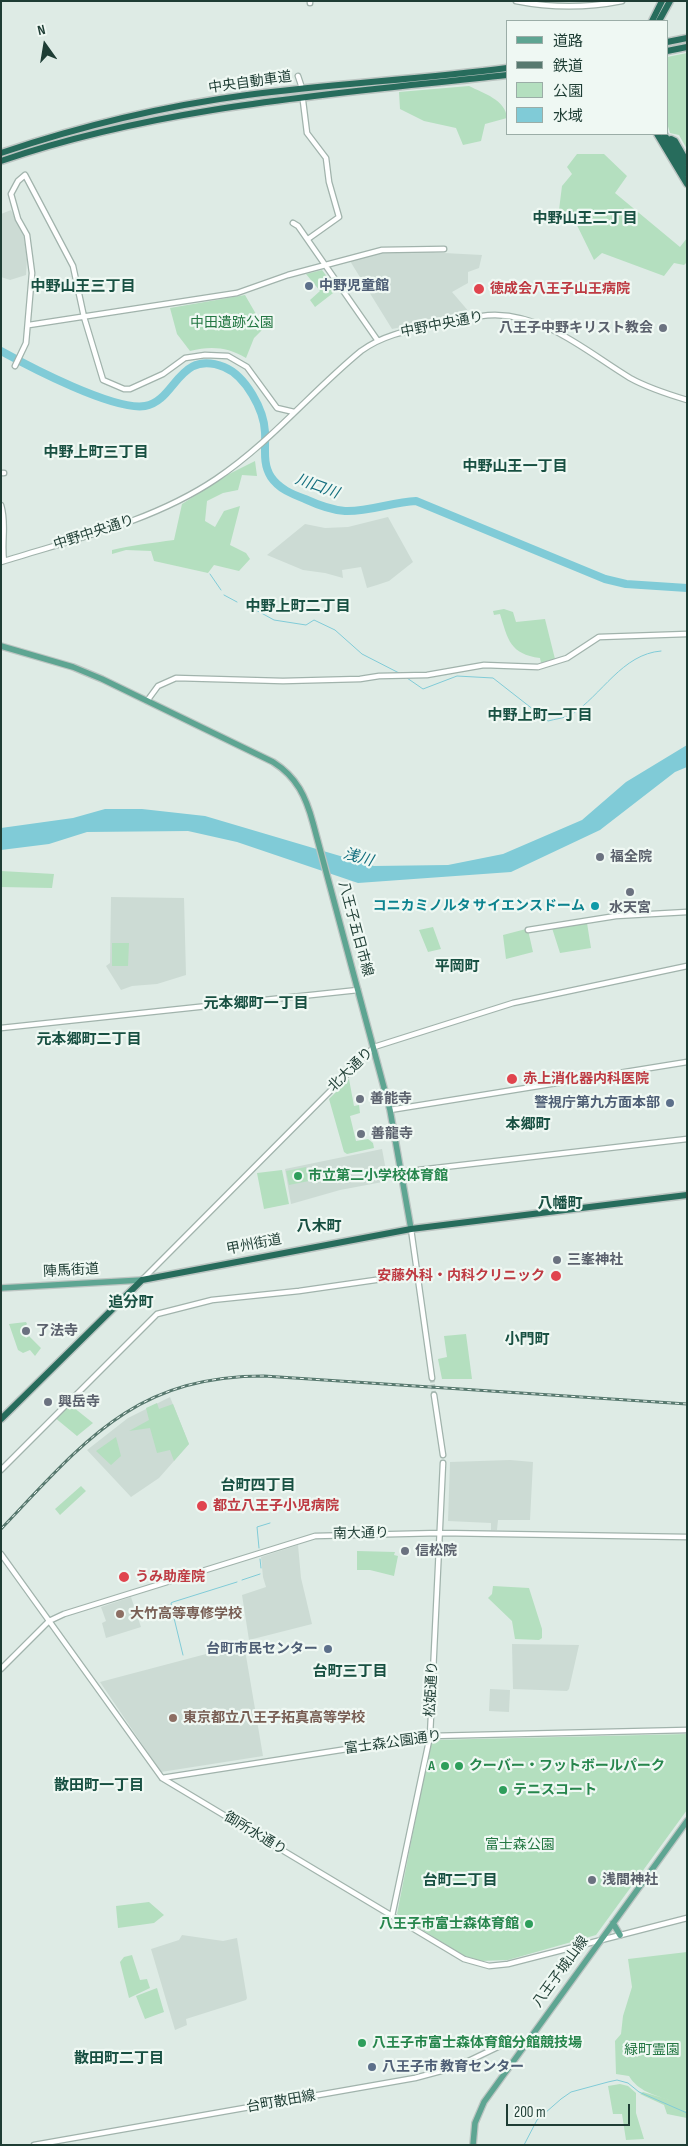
<!DOCTYPE html>
<html>
<head>
<meta charset="utf-8">
<style>
	body { margin:0 }
	#map { position:relative; width:688px; height:2146px; overflow:hidden; background:#deebe5; font-family:"Sofia Sans Condensed","Noto Sans JP",sans-serif }
	canvas { display:block }
	.frame { position:absolute; inset:0; border:2px solid #1e3d34; pointer-events:none }
	.legend { position:absolute; left:506px; top:20px; width:162px; height:115px; box-sizing:border-box; background:#eff8f3; border:1px solid #9bada7; margin:0; padding:6px 9px; list-style:none; font-size:15px; color:#1e3d34 }
	.legend li { display:flex; align-items:center; gap:10px; height:25px }
	.legend b { width:25px; border:1px solid #9bada7 }
	.north { position:absolute; left:20px; top:20px; width:50px; height:50px; -webkit-text-stroke:4px #eff8f3; paint-order:stroke; rotate:347deg; font-size:14px; font-weight:700; line-height:20px; text-align:center; color:#1e3d34 }
	.north::after { content:''; display:block; margin:auto; width:18px; height:22px; background:#1e3d34; clip-path:polygon(50% 0,100% 100%,50% 72%,0 100%) }
	.scale { position:absolute; left:506px; top:2104px; width:124px; height:22px; box-sizing:border-box; border:2px solid #1e3d34; border-top:0; padding-left:6px; font-size:15px; line-height:18px; white-space:nowrap; color:#1e3d34; -webkit-text-stroke:4px #eff8f3; paint-order:stroke }
</style>
</head>
<body>
<div id="map">
<canvas width="688" height="2146"></canvas>
<div class="frame"></div>
<ul class="legend">
<li><b style="height:6px;background:#5ea592"></b>道路</li>
<li><b style="height:6px;background:#58796f"></b>鉄道</li>
<li><b style="height:14px;background:#b4dfbf"></b>公園</li>
<li><b style="height:14px;background:#80cbd7"></b>水域</li>
</ul>
<div class="north">N</div>
<div class="scale">200 m</div>
</div>
<script>
const ctx = document.querySelector('canvas').getContext('2d');
ctx.lineJoin = 'round';
function fill(path, color) { ctx.fillStyle = color; ctx.fill(path, 'evenodd'); }
function stroke(path, color, width, dash) { ctx.strokeStyle = color; ctx.lineWidth = width; ctx.lineCap = dash ? 'butt' : 'round'; ctx.setLineDash(dash || []); ctx.stroke(path); }
function write(font, color, halo, rows, align = 'center') {
  ctx.font = font + ' "Sofia Sans Condensed","Noto Sans JP",sans-serif'; ctx.lineWidth = 4.5; ctx.setLineDash([]); ctx.textBaseline = 'middle'; ctx.strokeStyle = halo; ctx.fillStyle = color; for (const [text, x, y, turn = 0] of rows) {
    ctx.save(); ctx.translate(x, y); ctx.rotate((+turn || 0) * Math.PI / 180); ctx.textAlign = isNaN(turn) ? turn : align; if (halo) ctx.strokeText(text, 0, 0); ctx.fillText(text, 0, 0); ctx.restore();
  }
}
fill(new Path2D(`
	M11 210 24 237 27 259 26 275 10 280 1 277V214Z
	M406 251 482 255 479 268 468 272V283L452 292 470 313 392 329 350 261 381 253Z
	M388 517 413 562 389 581 377 585 367 588 361 567 342 570 343 578 325 573 303 570 267 555 305 524 325 528 348 527Z
	M111 897 184 898 186 975 157 984 132 986 121 990 106 966 110 963Z
	M382 1149 388 1181 340 1190 291 1204 285 1169Z
	M170 1397 189 1444 159 1478 131 1497 87 1450 128 1418Z
	M510 1460 533 1462 530 1520H498L497 1530H491V1523L448 1521 450 1462Z
	M298 1545 301 1578 312 1624 249 1640 242 1595 266 1587 263 1577 261 1557Z
	M131 1597 141 1627 106 1638 102 1623 106 1621 101 1607Z
	M244 1644 263 1756 161 1772 100 1682Z
	M512 1644 579 1645 569 1689 567 1691 513 1689Z
	M490 1689 510 1690 509 1712 489 1711Z
	M182 1935 223 1941 237 1938 247 1998 246 2000 186 2019 187 2025 175 2030 151 1949 179 1940Z`), '#ccdbd4');
fill(new Path2D(`
	M687 53V149L679 135 670 133 667 123V57Z
	M469 86C483 93 506 100 507 118L485 124 481 141 463 145 456 128 424 121 400 109 399 92Z
	M577 154H604L627 176 615 193 680 247 687 238V262L684 265 674 263 664 276 602 253 594 260 572 215 559 210 562 186 572 174 567 167Z
	M322 270 337 290 315 307 310 300 320 291 306 274Z
	M245 295 264 328 254 338 246 358C227 347 211 346 190 351L177 334 170 308Z
	M255 461 257 476 242 475 238 490 223 493 207 501 205 521 215 527 224 511 240 506 230 545 246 553 250 559 239 571 214 565 208 573 154 561 151 551 126 550 112 554V550C133 545 152 543 174 540L182 504 227 475Z
	M504 609 513 612 516 622 545 619 555 659 541 663 540 658C510 654 508 640 500 614L494 615 493 611Z
	M1 871 54 874 52 888 1 887Z
	M587 923 591 948 560 953 552 928Z
	M433 927 441 949 428 952 419 930Z
	M526 929 528 930 533 952 506 959 503 935Z
	M112 943H129L128 966H112Z
	M349 1079 354 1106 359 1105 360 1113 350 1116 356 1141 368 1139 373 1143 374 1148 347 1154 344 1152 329 1099Z
	M306 1167 309 1181 289 1185 286 1171Z
	M282 1170 289 1204 264 1209 257 1173Z
	M26 1322 27 1324 20 1331 26 1338 29 1336 41 1348 35 1356 30 1350 23 1353 18 1350 9 1324Z
	M466 1334 472 1379H442L438 1359 447 1357 444 1336Z
	M68 1403 93 1423 77 1436 54 1417Z
	M157 1403 159 1409 173 1404 189 1444 174 1461 170 1450 157 1453 150 1428 129 1431 149 1420 146 1408Z
	M116 1437 121 1456 111 1465 96 1451Z
	M81 1486 86 1491 60 1515 55 1509Z
	M357 1551 395 1552 394 1555 398 1556 394 1576 370 1570H357Z
	M493 1586 529 1588 542 1629V1638L539 1640 515 1639 512 1621 488 1598 492 1594Z
	M687 1734V1810L596 1935 508 1960 482 1961 464 1956 397 1914 431 1740Z
	M149 1902 164 1915 154 1923 118 1928 116 1906Z
	M687 1952V2110L684 2111H687V2118L667 2114 664 2105 640 2094 643 2092 670 2100C654 2095 638 2091 629 2076L616 2074 615 2041 621 2034 623 2016 632 1987 628 1959Z
	M132 1955 140 1980 147 1979 150 1988 129 1998 120 1962 124 1957Z
	M157 1988 164 2012 145 2019 136 1996Z
	M620 2084 628 2086 636 2093V2113L644 2139 626 2140 622 2114H613L608 2086Z`), '#b4dfbf');
fill(new Path2D(`
	M687 745V767L675 772 600 830 511 872 358 883 237 842 188 831 87 832 49 844 1 850V828L73 818 105 809H142L205 816 374 866 448 865 503 854 582 820 626 782Z`), '#80cbd7');
stroke(new Path2D(`
	M210 574 221 590
	M224 595 237 602
	M245 604 274 620 306 625 314 620 335 630 362 654 401 674
	M407 678 423 689 457 676 493 678 548 721C555 719 565 718 571 715 602 695 622 654 661 651
	M259 1548 257 1527 270 1523
	M260 1559 261 1568
	M242 1580 260 1574
	M173 1614 171 1603 173 1602 237 1582
	M174 1618 183 1655
	M524 2145 537 2120 561 2099 571 2092 608 2082 617 2080 628 2083 639 2092 687 2113`), '#80cbd7', 1);
stroke(new Path2D(`
	M1 351C30 367 114 411 145 406 176 401 178 349 224 367 246 376 264 410 265 432 266 447 262 463 271 477 279 489 292 494 305 499 318 505 331 510 345 511 369 512 392 502 416 501L605 579 626 584 687 588`), '#80cbd7', 8);
stroke(new Path2D(`
	M432 1378 434 1395`), '#b8c8c2', 4.5, [4.5, 2]);
const minor = new Path2D(`
	M516 1C551 8 587 8 622 1
	M310 3V1
	M298 76 301 85
	M303 101 307 133 326 158 329 182 339 217 308 239
	M293 223 298 226 378 341
	M29 325 237 293 288 275 382 250 444 249
	M15 366 26 343 32 273 27 235 18 219 11 194 18 181 25 175 73 266 84 317 103 380 124 389H130L163 374 185 358 205 355 228 356 247 367 277 408 294 412
	M1 473H4
	M1 505C7 525 1 541 4 561
	M1 562C74 539 152 522 216 479 270 443 311 392 361 351 384 334 411 330 439 324 457 321 476 315 495 315 548 316 587 352 630 378 648 388 667 394 687 400
	M147 701 158 686 176 678 283 681 360 679 379 676 427 675 484 665 538 667 567 658 599 637 687 634
	M528 930 616 916 687 912
	M1 1028 358 990
	M390 1110 687 1062
	M401 1172 687 1139
	M411 1229 432 1378
	M143 1279 374 1047 513 1003 687 966
	M434 1395 443 1455
	M1 1470 157 1314 212 1300 299 1291 417 1274
	M1 1554 162 1778 464 1959 489 1966 508 1964 687 1918
	M1 1669 49 1621 64 1614 315 1536 440 1533 687 1537
	M162 1778 430 1736 687 1730
	M392 1916 430 1736 443 1463
	M34 2145 415 2078 456 2067 504 2044H513L522 2048`);
const major = new Path2D(`
	M1 646 73 667 102 679 273 762C297 777 306 797 313 823L390 1110 411 1229
	M1 1288 142 1280
	M613 1923 620 1935
	M473 2145 475 2123 484 2102 687 1821`);
const highway = new Path2D(`
	M652 21 662 1
	M659 21 670 1
	M667 42 687 38
	M667 51 687 47
	M657 134 687 184
	M664 134 687 173
	M667 141 671 139 675 141 687 162
	M1 153C81 126 164 106 247 95 334 84 421 79 507 68
	M1 161C164 105 337 94 507 75
	M1 1419 142 1280 411 1229 687 1195`);
stroke(minor, '#a1b3ac', 7);
stroke(major, '#bcc5c2', 8);
stroke(highway, '#bcc5c2', 9);
stroke(minor, '#fff', 4.5);
stroke(major, '#5ea592', 5.5);
stroke(highway, '#276c5c', 6);
const rail = new Path2D(`
	M1 1529C84 1442 134 1376 264 1376L687 1404`);
stroke(rail, '#58796f', 3);
stroke(rail, '#eff8f3', 1, [4]);
for (const [x, y, r, color] of [
	[309,286,5,"#5c6f8a"],
	[479,289,6,"#e0444e"],
	[663,328,5,"#6b7280"],
	[600,857,5,"#6b7280"],
	[630,892,5,"#6b7280"],
	[595,906,5,"#0f9aa8"],
	[512,1079,6,"#e0444e"],
	[360,1099,5,"#6b7280"],
	[670,1103,5,"#5c6f8a"],
	[361,1134,5,"#6b7280"],
	[298,1176,5,"#2e9e5b"],
	[557,1260,5,"#6b7280"],
	[556,1276,6,"#e0444e"],
	[26,1331,5,"#6b7280"],
	[48,1402,5,"#6b7280"],
	[202,1506,6,"#e0444e"],
	[405,1551,5,"#6b7280"],
	[124,1577,6,"#e0444e"],
	[120,1614,5,"#8d6e63"],
	[328,1649,5,"#5c6f8a"],
	[173,1718,5,"#8d6e63"],
	[445,1766,5,"#2e9e5b"],
	[459,1766,5,"#2e9e5b"],
	[503,1790,5,"#2e9e5b"],
	[592,1880,5,"#6b7280"],
	[529,1924,5,"#2e9e5b"],
	[362,2043,5,"#2e9e5b"],
	[372,2067,5,"#5c6f8a"]
]) { const dot = new Path2D(); dot.arc(x, y, r, 0, 2 * Math.PI); ctx.fillStyle = color; ctx.fill(dot); stroke(dot, '#eff8f3', 2); }
write('14px', '#1e3d34', '#eff8f3', [
	["中央自動車道",250,83,-8],
	["中野中央通り",442,325,-11],
	["中野中央通り",94,533,-18],
	["八王子五日市線",355,929,75],
	["北大通り",351,1070,-44],
	["甲州街道",254,1245,-11],
	["陣馬街道",71,1271,-3],
	["南大通り",361,1534,-1],
	["松姫通り",432,1689,-87],
	["富士森公園通り",393,1743,-8],
	["御所水通り",255,1834,31],
	["八王子城山線",561,1972,-54],
	["台町散田線",281,2102,-10]
]);
write('bold 14px', '#4e5e75', '#eff8f3', [
	["中野児童館",319,286],
	["警視庁第九方面本部",660,1103,"right"],
	["台町市民センター",318,1649,"right"],
	["八王子市 教育センター",382,2067]
], 'left');
write('bold 14px', '#be3a42', '#eff8f3', [
	["徳成会八王子山王病院",490,289],
	["赤上消化器内科医院",523,1079],
	["安藤外科・内科クリニック",545,1276,"right"],
	["都立八王子小児病院",213,1506],
	["うみ助産院",135,1577]
], 'left');
write('14px', '#247743', '#eff8f3', [
	["中田遺跡公園",232,323],
	["富士森公園",520,1845],
	["緑町霊園",652,2050]
]);
write('bold 14px', '#5b616d', '#eff8f3', [
	["八王子中野キリスト教会",653,328,"right"],
	["福全院",610,857],
	["水天宮",630,908,"center"],
	["善能寺",370,1099],
	["善龍寺",371,1134],
	["三峯神社",567,1260],
	["了法寺",36,1331],
	["興岳寺",58,1402],
	["信松院",415,1551],
	["浅間神社",602,1880]
], 'left');
write('bold 14px', '#0d838f', '#eff8f3', [
	["コニカミノルタ サイエンスドーム",585,906]
], 'right');
write('bold 14px', '#27864d', '#eff8f3', [
	["市立第二小学校体育館",308,1176],
	["A",435,1766,"right"],
	["クーバー・フットボールパーク",469,1766],
	["テニスコート",513,1790],
	["八王子市富士森体育館",519,1924,"right"],
	["八王子市富士森体育館分館競技場",372,2043]
], 'left');
write('bold 14px', '#785e54', '#eff8f3', [
	["大竹高等専修学校",130,1614],
	["東京都立八王子拓真高等学校",183,1718]
], 'left');
write('bold 15px', '#185042', '#eff8f3', [
	["中野山王二丁目",585,219],
	["中野山王三丁目",83,287],
	["中野上町三丁目",96,453],
	["中野山王一丁目",515,467],
	["中野上町二丁目",298,607],
	["中野上町一丁目",540,716],
	["平岡町",457,967],
	["元本郷町一丁目",256,1004],
	["元本郷町二丁目",89,1040],
	["本郷町",528,1125],
	["八幡町",560,1204],
	["八木町",319,1227],
	["追分町",131,1303],
	["小門町",527,1340],
	["台町四丁目",258,1486],
	["台町三丁目",350,1672],
	["散田町一丁目",99,1786],
	["台町二丁目",460,1881],
	["散田町二丁目",119,2059]
]);
write('italic 15px', '#136e7e', '#eff8f3', [
	["川口川",317,487,20],
	["浅川",358,858,16]
]);
</script>
</body>
</html>
